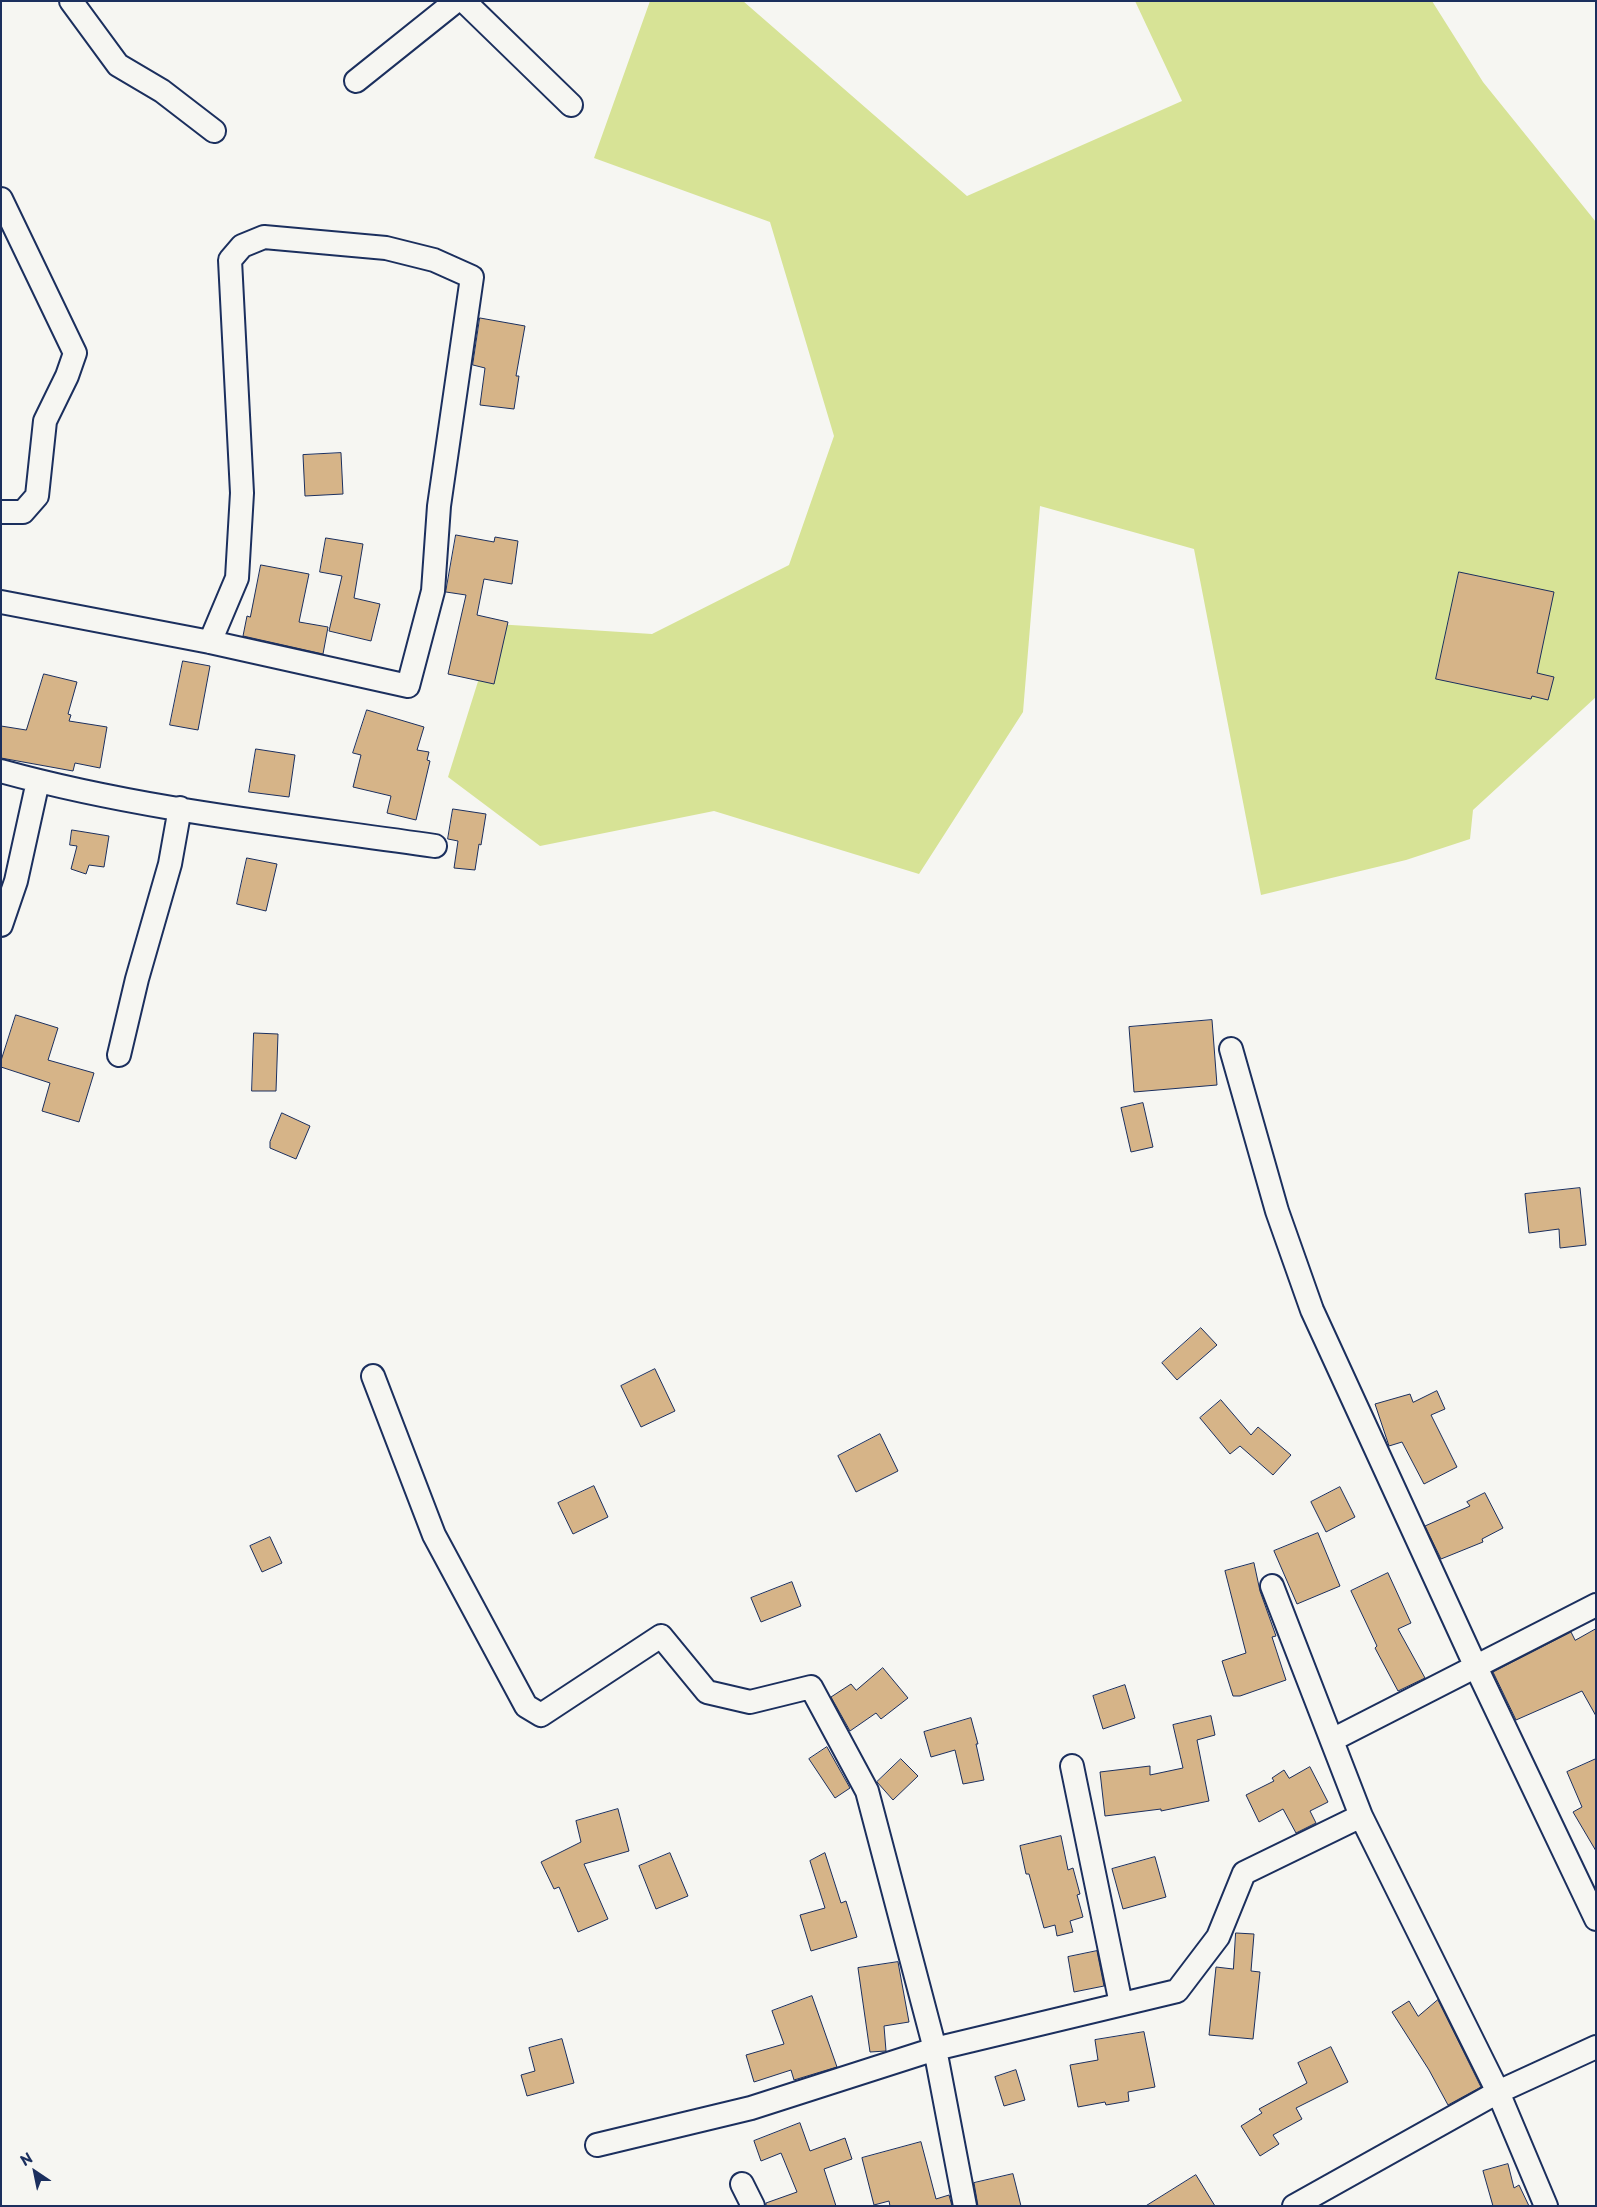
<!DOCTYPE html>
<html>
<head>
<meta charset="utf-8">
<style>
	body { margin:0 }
	#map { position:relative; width:1597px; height:2207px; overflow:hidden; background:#f6f6f2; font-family:"Playpen Sans",sans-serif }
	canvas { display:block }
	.frame { position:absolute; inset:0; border:2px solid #1b2f5e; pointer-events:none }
	.north { position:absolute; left:10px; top:2147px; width:50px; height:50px; -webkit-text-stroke:4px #f6f6f2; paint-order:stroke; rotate:326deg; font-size:14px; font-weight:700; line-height:20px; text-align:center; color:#1b2f5e }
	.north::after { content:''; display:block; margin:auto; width:18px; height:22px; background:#1b2f5e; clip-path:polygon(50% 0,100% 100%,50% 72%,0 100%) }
</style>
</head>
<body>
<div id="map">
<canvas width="1597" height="2207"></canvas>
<div class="frame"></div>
<div class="north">N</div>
</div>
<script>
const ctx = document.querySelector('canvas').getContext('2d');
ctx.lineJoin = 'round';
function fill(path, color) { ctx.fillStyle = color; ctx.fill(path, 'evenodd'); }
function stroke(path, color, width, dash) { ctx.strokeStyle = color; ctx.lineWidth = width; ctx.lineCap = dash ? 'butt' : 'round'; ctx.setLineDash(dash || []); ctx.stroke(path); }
fill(new Path2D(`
	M650 1H743L967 196 1182 101 1135 1H1432L1483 82 1596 222V697L1473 810 1470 839 1406 860 1261 895 1194 549 1040 506 1023 712 919 874 714 811 540 846 448 777 496 624 652 634 789 565 834 436 770 222 594 158Z`), '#d7e396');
const building = new Path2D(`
	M480 318 525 326 516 376H519L514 409 480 405 485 368 473 365Z
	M341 453 343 494 305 496 303 455Z
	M456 535 494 542 495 537 518 541 512 584 484 579 477 615 508 622 494 684 448 674 466 595 446 592Z
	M326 538 363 544 354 598 380 604 371 641 329 631 342 576 320 572Z
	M261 565 309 574 299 622 328 627 323 654 243 636 247 616 250 617Z
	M1459 572 1554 592 1537 673 1554 677 1548 700 1532 696 1531 699 1436 679Z
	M183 661 210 666 198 730 170 725Z
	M44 674 77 682 68 714 71 715 69 721 107 727 100 768 75 763 73 771 1 758V726L26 730Z
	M367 710 424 727 417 750 429 752 427 760 430 761 416 820 387 813 391 796 353 787 361 755 353 753Z
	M256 749 295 755 289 797 249 792Z
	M453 809 486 814 481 845 479 844 475 870 454 868 458 841 448 839Z
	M72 830 109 836 104 867 89 865 86 874 71 869 77 846 70 845Z
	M247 858 277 864 266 911 237 904Z
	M16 1015 58 1028 48 1060 94 1073 79 1122 42 1111 50 1083 1 1067V1061Z
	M1212 1020 1217 1085 1134 1092 1129 1027Z
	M254 1033 278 1034 276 1091H252Z
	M1143 1103 1153 1147 1131 1152 1121 1108Z
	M282 1113 310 1126 296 1159 270 1148V1142Z
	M1580 1188 1586 1245 1560 1248 1559 1229 1529 1233 1525 1194Z
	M1201 1328 1217 1345 1177 1380 1162 1363Z
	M655 1369 675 1411 641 1427 621 1386Z
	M1437 1391 1445 1409 1431 1415 1457 1467 1424 1484 1402 1442 1389 1446 1375 1404 1410 1394 1413 1402Z
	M1221 1400 1251 1435 1258 1427 1291 1455 1273 1475 1240 1446 1230 1454 1200 1418Z
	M880 1434 898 1471 856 1492 838 1456Z
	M594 1486 608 1517 573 1534 558 1503Z
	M1340 1487 1355 1517 1326 1532 1311 1502Z
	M1485 1493 1503 1528 1482 1539 1483 1542 1441 1559 1425 1526 1470 1506 1467 1502Z
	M1318 1533 1340 1586 1297 1604 1274 1551Z
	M270 1537 282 1563 262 1572 250 1546Z
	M1254 1563 1260 1591 1276 1636 1272 1637 1286 1680 1240 1696H1233L1222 1661 1246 1653 1225 1571Z
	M1388 1573 1411 1623 1398 1629 1425 1678 1398 1691 1375 1648 1377 1646 1351 1591Z
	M792 1582 801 1606 761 1622 751 1598Z
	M1596 1629V1716L1582 1691 1516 1720 1493 1672 1571 1632 1575 1640Z
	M883 1668 908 1698 881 1719 876 1713 850 1731 831 1697 851 1684 856 1690Z
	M1125 1685 1135 1718 1103 1729 1093 1696Z
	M1211 1716 1215 1735 1197 1740 1209 1801 1161 1811V1809L1105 1816 1100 1772 1150 1766V1775L1183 1768 1173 1725Z
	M971 1718 978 1744H976L984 1780 963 1784 955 1750 931 1757 924 1732Z
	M827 1747 850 1788 835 1798 809 1759Z
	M901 1759 918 1776 893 1800 877 1782Z
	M1596 1759V1851L1573 1812 1582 1807 1567 1772Z
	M1310 1767 1328 1802 1310 1811 1316 1823 1296 1833 1283 1809 1259 1822 1246 1795 1274 1781 1272 1778 1284 1770 1289 1778Z
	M618 1809 629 1851 584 1864 608 1919 578 1932 559 1887 554 1889 541 1862 581 1842 576 1821Z
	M1061 1836 1068 1870 1073 1868 1080 1894 1077 1895 1083 1917 1070 1921 1073 1932 1057 1936 1055 1925 1044 1928 1029 1874H1026L1020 1846Z
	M670 1853 688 1896 656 1909 639 1866Z
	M825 1853 841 1903 846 1901 857 1937 811 1951 800 1915 825 1908 810 1861Z
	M1155 1857 1166 1897 1123 1909 1112 1869Z
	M1236 1933 1254 1934 1251 1971 1260 1972 1253 2039 1209 2035 1216 1967 1233 1969Z
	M1097 1951 1104 1986 1074 1992 1068 1957Z
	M898 1962 909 2022 884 2026 886 2051 870 2052 858 1968Z
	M812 1996 837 2067 794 2080 791 2070 754 2082 746 2055 784 2044 772 2011Z
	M1438 2000 1481 2087 1448 2105 1429 2070 1392 2012 1409 2001 1418 2016Z
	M1144 2032 1155 2087 1128 2092 1129 2101 1106 2105 1105 2102 1078 2107 1070 2065 1098 2060 1095 2040Z
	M562 2039 574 2083 527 2096 521 2075 535 2071 529 2048Z
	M1331 2047 1348 2082 1296 2108 1302 2119 1273 2135 1279 2144 1260 2156 1241 2126 1262 2113 1259 2109 1307 2083 1298 2063Z
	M1016 2070 1025 2100 1004 2106 995 2077Z
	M800 2123 810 2151 845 2138 852 2159 824 2169 836 2206H766V2203L797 2192 781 2153 761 2161 754 2141Z
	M921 2142 936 2199 949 2195 952 2206H890L889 2201 874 2205 862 2158Z
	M1508 2164 1514 2188 1519 2185 1529 2206H1493L1483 2171Z
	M1013 2174 1021 2206H978L974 2183Z
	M1196 2175 1215 2206H1146Z`);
fill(building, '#d6b488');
stroke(building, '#1b2f5e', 1);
const minor = new Path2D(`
	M71 1 118 65 162 91 214 131
	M464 1 571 105
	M356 81 456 1
	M1 199 75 353 67 376 45 421 37 496 23 512H1
	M1 602 210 642 408 686 433 591 439 506 472 277 434 260 386 248 264 237 242 246 230 260 242 493 237 578 210 642
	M1 771C142 810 291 825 435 846
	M1 925 16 881 38 781
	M1231 1049 1277 1211 1312 1310 1475 1665 1596 1919
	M119 1055 137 979 170 864 180 808
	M373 1376 434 1535 526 1706 541 1715 661 1636 707 1692 750 1702 811 1687 867 1791 935 2049 965 2206
	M1272 1586 1361 1816 1498 2092 1546 2206
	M1332 1740 1596 1605
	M1072 1766 1121 2004
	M597 2145 751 2108 935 2049 1177 1991 1218 1937 1244 1873 1361 1816
	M742 2184 753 2206
	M1294 2206 1498 2092 1596 2047`);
stroke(minor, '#1b2f5e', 26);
stroke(minor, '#f6f6f2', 22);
</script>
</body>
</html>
